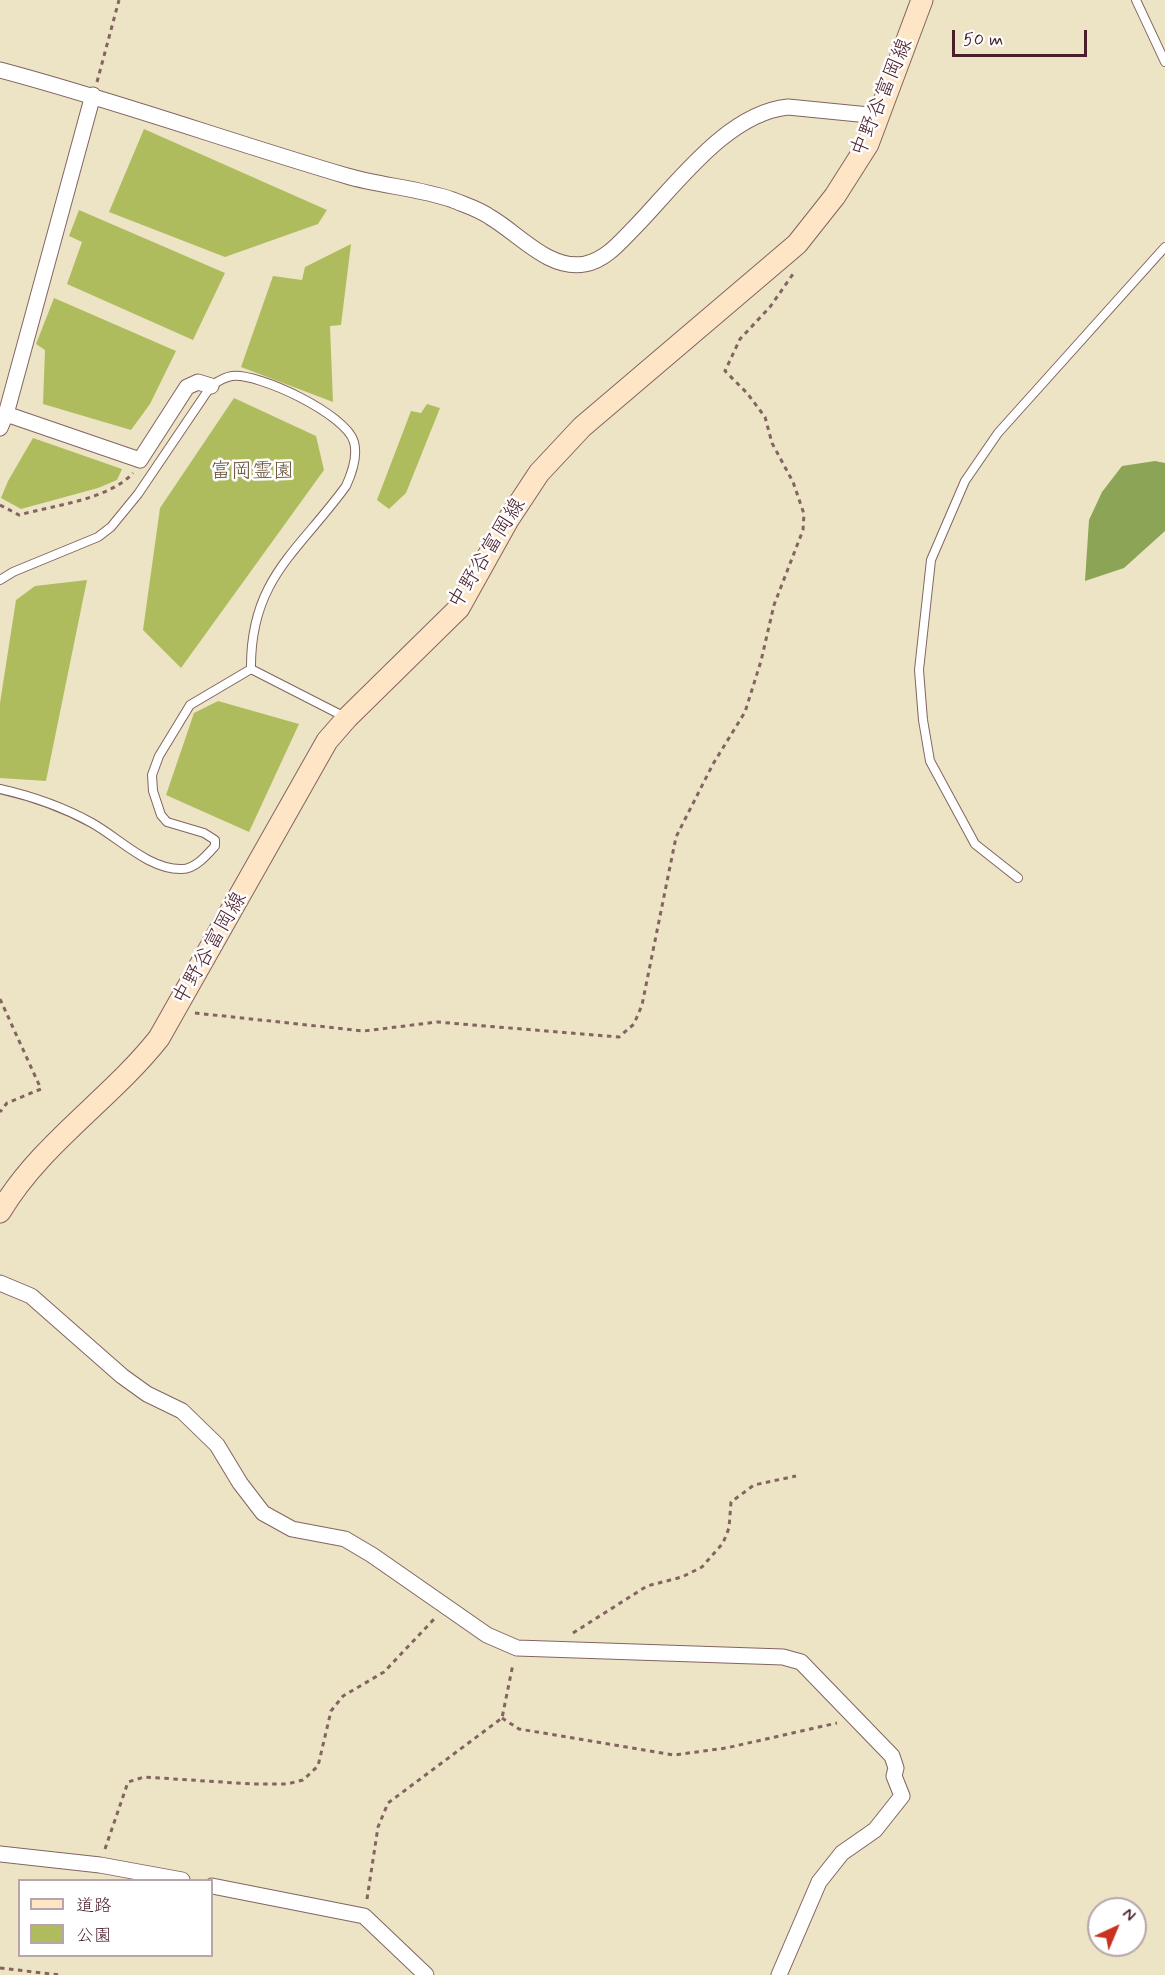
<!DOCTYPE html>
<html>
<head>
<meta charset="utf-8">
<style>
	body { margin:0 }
	#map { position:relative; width:1165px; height:1975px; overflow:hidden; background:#ede4c6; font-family:Mynerve,"Klee One",sans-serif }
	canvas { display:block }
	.legend { position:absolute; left:18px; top:1879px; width:195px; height:78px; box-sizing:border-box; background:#fff; border:2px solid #b7a5aa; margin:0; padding:8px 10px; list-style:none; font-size:18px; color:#4a1f2b }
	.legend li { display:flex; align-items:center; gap:12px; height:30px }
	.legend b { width:30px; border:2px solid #b7a5aa }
	.north { position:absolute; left:1087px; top:1897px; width:60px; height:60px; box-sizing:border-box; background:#fff; border:2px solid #b7a5aa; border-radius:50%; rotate:44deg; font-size:16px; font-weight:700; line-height:24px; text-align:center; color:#4a1f2b }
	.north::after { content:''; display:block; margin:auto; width:21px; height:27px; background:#c8321e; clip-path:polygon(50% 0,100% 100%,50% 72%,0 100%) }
	.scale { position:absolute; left:952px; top:30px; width:135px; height:27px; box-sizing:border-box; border:3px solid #4a1f2b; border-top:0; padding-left:8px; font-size:18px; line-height:21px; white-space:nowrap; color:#4a1f2b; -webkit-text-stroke:4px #fff; paint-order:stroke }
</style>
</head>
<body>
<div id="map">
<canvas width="1165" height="1975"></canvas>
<ul class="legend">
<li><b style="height:8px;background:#fde5c5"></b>道路</li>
<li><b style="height:16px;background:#afbc5e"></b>公園</li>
</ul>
<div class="north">N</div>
<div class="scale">50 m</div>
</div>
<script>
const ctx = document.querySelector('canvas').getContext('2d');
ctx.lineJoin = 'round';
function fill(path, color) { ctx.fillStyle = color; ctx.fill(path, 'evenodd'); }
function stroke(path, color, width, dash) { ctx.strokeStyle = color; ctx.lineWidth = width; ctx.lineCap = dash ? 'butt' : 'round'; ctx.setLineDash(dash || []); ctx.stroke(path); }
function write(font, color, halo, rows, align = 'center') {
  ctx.font = font + ' Mynerve,"Klee One",sans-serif'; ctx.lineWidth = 5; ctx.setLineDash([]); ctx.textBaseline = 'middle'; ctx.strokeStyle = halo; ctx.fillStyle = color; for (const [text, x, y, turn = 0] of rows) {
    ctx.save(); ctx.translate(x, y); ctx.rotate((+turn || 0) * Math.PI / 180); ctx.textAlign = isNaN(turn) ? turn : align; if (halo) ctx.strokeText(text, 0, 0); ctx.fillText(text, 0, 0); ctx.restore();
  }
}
fill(new Path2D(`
	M144 129 327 210 318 224 225 257 109 212Z
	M79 210 225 273 193 340 67 284 82 242 69 236Z
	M351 244 341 325 330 326 333 402 241 367 273 276 302 280 305 267Z
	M54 298 176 351 150 404 131 430 43 404 45 350 36 344Z
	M234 398 316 436 324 470 181 668 143 630 160 508Z
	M427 404 440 408 406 493 389 509 377 500 411 411 421 413Z
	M33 438 122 469 117 480 98 488 21 509 1 498 8 481Z
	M87 580 46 781 0 778V703L16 600 35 586Z
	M218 701 299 724 249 832 166 795 194 713Z`), '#afbc5e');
fill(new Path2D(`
	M1155 461 1165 463V531L1124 568 1085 581 1089 520 1102 492 1122 466Z`), '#8ba455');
const lane = new Path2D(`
	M1136 0 1165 62
	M0 580 13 572 98 537 111 527 138 494 211 386C218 381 224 377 232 376 259 373 346 414 354 442 358 457 352 473 346 486 299 551 250 579 251 669
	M251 669 345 717
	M0 789C31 796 63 807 92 823 119 838 149 870 182 869 195 869 207 855 215 846V840L204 833 167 822 161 815 153 791 152 775 159 756 190 705 251 669
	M1018 878 975 844 930 761 923 720 919 670 931 560 965 481 998 433 1165 247`);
const street = new Path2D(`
	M0 70C117 101 231 142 347 176 381 186 419 188 453 200 465 205 479 209 490 217 518 233 549 271 585 264 606 260 620 242 635 227 676 185 727 113 788 107L879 116
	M6 414 140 460 187 387 198 382 211 386
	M0 428 6 414 93 95
	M0 1283 31 1296 122 1376 147 1394 182 1411 217 1445 240 1483 263 1513 292 1529 345 1539 372 1555 487 1635 517 1648 783 1657 801 1662 892 1756 896 1768 894 1776 902 1796 875 1830 842 1853 819 1882 779 1975
	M0 1854 100 1865 182 1880
	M212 1886 364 1916 426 1975`);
const secondary = new Path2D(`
	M0 1212C41 1143 110 1100 159 1038L327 741 347 718 459 608 508 520 539 473 582 427 797 244 835 196 868 144 922 0`);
stroke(lane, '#836461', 10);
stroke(street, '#836461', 17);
stroke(secondary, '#836461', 23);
stroke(new Path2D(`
	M97 82 119 0
	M0 505 19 515C55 505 108 500 133 473
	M0 999 41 1089 7 1103 0 1112
	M195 1013 364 1031 437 1022 619 1037 634 1024 642 1005 676 837 713 764 745 712 761 661 774 605 803 530 804 514 793 482 772 443 765 417 747 393 725 371 740 339 770 307 793 274
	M573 1633 647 1586 682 1577 702 1567 723 1543 729 1528 731 1502 754 1485 796 1476
	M502 1718 519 1729 674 1755 726 1748 837 1723
	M105 1849 128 1782 144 1777 252 1784H287L303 1780 318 1766 331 1711 343 1696 384 1672 436 1617
	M367 1899 378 1827 388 1803 502 1718 513 1664
	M0 1968 60 1975`), '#836461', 3, [4.5, 4.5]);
stroke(lane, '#fff', 8);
stroke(street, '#fff', 15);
stroke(secondary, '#fde5c5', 21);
write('21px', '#4a1f2b', '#fff', [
	["中野谷富岡線",883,98,-67],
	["中野谷富岡線",488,554,-58],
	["中野谷富岡線",211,949,-60]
]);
write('21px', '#6d563d', '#fff', [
	["富岡霊園",252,473]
]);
</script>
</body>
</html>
